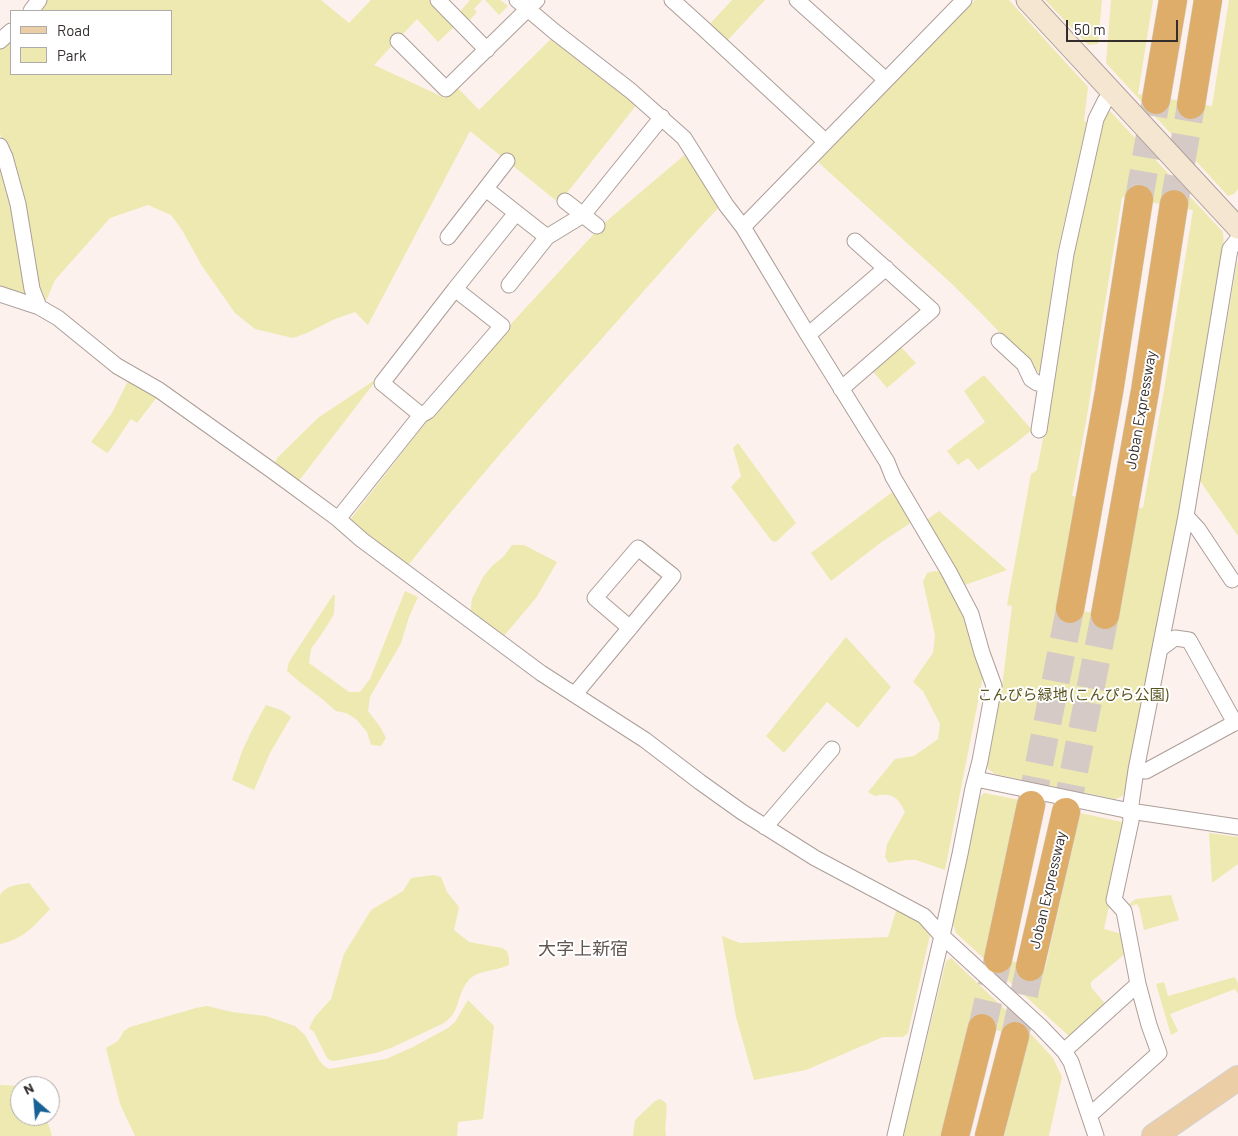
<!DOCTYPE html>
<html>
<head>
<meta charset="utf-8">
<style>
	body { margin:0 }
	#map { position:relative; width:1238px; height:1136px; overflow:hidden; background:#fdf1ed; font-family:Barlow,sans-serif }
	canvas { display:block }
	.legend { position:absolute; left:10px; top:10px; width:162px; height:65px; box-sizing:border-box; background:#fff; border:1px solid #adabaa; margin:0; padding:6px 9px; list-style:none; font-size:15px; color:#332d2b }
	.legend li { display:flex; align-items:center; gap:10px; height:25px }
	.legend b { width:25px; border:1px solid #adabaa }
	.north { position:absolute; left:10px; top:1076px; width:50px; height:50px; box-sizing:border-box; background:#fff; border:1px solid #adabaa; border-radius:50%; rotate:333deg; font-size:14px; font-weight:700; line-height:20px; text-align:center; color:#332d2b }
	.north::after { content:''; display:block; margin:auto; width:18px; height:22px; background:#186195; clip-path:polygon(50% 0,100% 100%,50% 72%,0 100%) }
	.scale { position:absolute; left:1066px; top:20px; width:112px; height:22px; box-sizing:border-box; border:2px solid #332d2b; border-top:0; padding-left:6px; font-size:15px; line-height:18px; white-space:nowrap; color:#332d2b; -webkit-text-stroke:4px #fff; paint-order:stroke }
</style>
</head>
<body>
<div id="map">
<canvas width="1238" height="1136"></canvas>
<ul class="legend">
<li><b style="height:6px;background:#eccea6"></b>Road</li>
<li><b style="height:14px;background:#ede9b0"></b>Park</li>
</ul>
<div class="north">N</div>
<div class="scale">50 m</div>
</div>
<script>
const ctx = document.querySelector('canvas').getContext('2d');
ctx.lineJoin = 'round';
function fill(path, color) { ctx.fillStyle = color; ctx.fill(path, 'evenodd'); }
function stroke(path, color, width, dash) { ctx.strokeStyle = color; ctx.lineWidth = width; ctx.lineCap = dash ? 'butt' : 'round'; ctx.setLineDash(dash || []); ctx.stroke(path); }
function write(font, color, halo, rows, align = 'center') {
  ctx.font = font + ' Barlow,"Noto Sans JP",sans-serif'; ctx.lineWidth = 4; ctx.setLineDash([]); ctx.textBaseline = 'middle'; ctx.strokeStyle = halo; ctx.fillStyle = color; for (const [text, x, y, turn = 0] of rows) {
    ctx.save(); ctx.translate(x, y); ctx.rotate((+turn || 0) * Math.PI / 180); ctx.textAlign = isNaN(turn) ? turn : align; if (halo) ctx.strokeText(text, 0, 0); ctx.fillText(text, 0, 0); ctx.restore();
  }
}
fill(new Path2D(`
	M45 0H321L349 23 371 0H435L455 26 438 42 417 19 374 65 445 98 457 87 479 110 553 37 638 103 559 203 470 131 368 325 355 312 335 319 307 333 293 338 255 329 235 313 202 266 182 230 171 215 148 205 110 218 55 280 45 303 38 289 9 156 0 134V47L11 38V74H171V11H37Z
	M470 0H482L474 9 477 12 467 23 458 14Z
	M485 0H500L508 6 499 15Z
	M732 0H765L727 41 709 25Z
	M975 0H1009L1088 87 1084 121 1087 122 1057 254 1040 374 977 309 951 283 818 162Z
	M1045 0H1102L1098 44 1088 45Z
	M1111 0H1153L1138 94 1212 106 1229 0H1238V189L1234 194 1228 196 1106 63Z
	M1110 111 1223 232 1224 247 1183 496 1126 792 1121 797 1115 799 995 774 988 769 987 764 990 734 1001 695 1012 606 1007 605 1031 474 1037 470 1045 428 1068 279 1104 115ZM1122 197 1193 210 1164 390 1143 508 1136 507 1117 617 1058 607 1078 497 1072 496 1086 422Z
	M688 152 721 205C676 253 634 303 590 352 527 422 465 493 406 568L349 521 423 426 509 326 602 225Z
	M0 160 6 180 30 300 0 290Z
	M1238 261V536L1200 481 1237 262Z
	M899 345 916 363 887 388 871 369Z
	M984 375 1032 430 1013 445 978 470 968 458 958 465 947 451 985 422 964 391Z
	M378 378 298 482 274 465 277 458 319 417Z
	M129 379 157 397 137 423 131 419 110 450 107 453 91 442 112 413Z
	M738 443 796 523 777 541 774 542 771 540 731 487 741 476 733 448Z
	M895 490 912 522 883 541 831 581 811 553Z
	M939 511 1007 570 962 586 925 521Z
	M512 545H524L557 562 536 598 503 637 470 615 472 599 483 577 492 566 504 556Z
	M934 571 943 572 967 615 984 671 945 870 916 860H907L889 863 885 857 887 844 905 812C898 797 892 792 875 796L868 792 895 759 914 756 938 739 940 724 923 691 913 682 923 667 933 653 935 635 923 582 927 573Z
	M405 591 418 597 409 617 401 643 370 697 368 711 381 728 386 738 381 746 371 745 367 732 356 719 346 713 336 711 321 698 301 683 287 671 289 662 333 595H335L334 614 325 629 311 649 309 663 349 692H360L370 679Z
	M846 637 891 687 858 728 827 702 784 753 766 736Z
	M266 705 283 711 291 717 270 753 254 790 232 780 243 749 252 730Z
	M984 793 1020 800 986 955 1045 969 1080 813 1127 823 1104 929 1122 934 1126 953 1091 982V987L1106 1005 1070 1037 956 933 951 919 980 797Z
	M1209 833 1238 837V864L1212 883Z
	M433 875 441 877 447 892 459 907 454 930 469 942 502 948 507 951 509 958V965C497 971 476 970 468 981 456 995 461 1014 442 1024L391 1048 376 1053 334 1061 330 1060 327 1058 314 1032 309 1028 314 1018 331 999 344 954 371 910 403 891 411 878Z
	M29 883 50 909C34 926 24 939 0 944V895C6 885 18 885 29 883Z
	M1171 895 1179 920 1144 930 1139 907 1137 904 1128 907 1126 906 1136 899Z
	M897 908 921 921 930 935 908 1033 903 1037H883L806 1070 754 1080 736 1017 722 936 740 943 888 937Z
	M951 958 1030 1033 1053 1058 1062 1077 1049 1136H1004L1028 1038 971 1024 942 1136H903L946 961Z
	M1235 977 1238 983V994L1235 989 1170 1014 1178 1031 1171 1035 1156 984 1164 982 1168 996Z
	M468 1000 494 1026 483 1119 458 1122 457 1136H135L120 1104 106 1048 118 1041 124 1031 130 1027 196 1008 207 1006 232 1012 266 1016 295 1026 305 1035 319 1060 324 1066 329 1069 386 1059 413 1047 448 1028 455 1022Z
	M0 1085 20 1086V1116H44L48 1123 52 1136H0Z
	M660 1099 666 1103C668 1115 664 1124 666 1136H633L635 1120 655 1101Z`), '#ede9b0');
stroke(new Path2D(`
	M1139 199 1156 100
	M1174 204 1191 105
	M1031 805 1070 609
	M1066 812 1105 615
	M982 1028 998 959
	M1015 1036 1030 967`), '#d5cac6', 28, [28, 14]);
const street = new Path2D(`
	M438 0 487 50
	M517 0 555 32 631 91 684 138 726 205 743 227
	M672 0 703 28 826 142
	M797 0 886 80
	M31 11 39 0
	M0 41 11 31
	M398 41 446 89 537 0
	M0 146 5 157 18 204 32 289 39 307
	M486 189 547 237
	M565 201 597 226
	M448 237 507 161
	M509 285 547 237 583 215 662 117
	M455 289 516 213
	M0 294 39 307 58 318 117 366 159 390 274 472 338 519 362 540 541 673 645 740 700 782 742 812 815 858 924 916 942 936 1040 1026 1064 1051 1071 1062 1096 1136
	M808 335 886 268
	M999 341 1024 364 1031 379 1037 383 1046 385
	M841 389 932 310 855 241
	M1039 430 1066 254 1096 119 1105 101 1113 93
	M1186 516 1198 529 1232 580
	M338 519 421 415 428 411 502 326 455 289 382 383 421 415
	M1160 649 1175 638 1189 640 1235 723
	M575 694 673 576 638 548 595 598 630 628
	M1136 770 1146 771 1238 721
	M976 779 1130 811 1238 827
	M765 827 832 749
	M1064 1051 1138 984
	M1090 1115 1159 1053 1149 1025 1138 984 1124 911 1114 900 1131 821 1130 811 1136 770 1186 516 1230 249 1238 239
	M895 1136 942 936 960 854 973 788 980 761 994 686 982 653 971 614 949 572 893 477 887 462 808 335 743 227 964 0`);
const secondary = new Path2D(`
	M1027 0 1238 228`);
const primary = new Path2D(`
	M1154 1136 1238 1078`);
const highway = new Path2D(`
	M1156 100 1173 0
	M1191 105 1208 0
	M1070 609 1109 392 1139 199
	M1105 615 1145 391 1174 204
	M998 959 1031 805
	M1030 967 1066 812
	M955 1136 982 1028
	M989 1136 1015 1036`);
stroke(street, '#ac9e99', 17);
stroke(secondary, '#ac9e99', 23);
stroke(primary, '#d2d1d0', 26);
stroke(highway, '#d2d1d0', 29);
stroke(street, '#fff', 15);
stroke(secondary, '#f5e6d2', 21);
stroke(primary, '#eccea6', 24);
stroke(highway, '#dfad6a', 28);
write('15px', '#332d2b', '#fff', [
	["Joban Expressway",1141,410,-80],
	["Joban Expressway",1048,890,-77]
]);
write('15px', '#59541e', '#fff', [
	["こんぴら緑地 (こんぴら公園)",1073,695]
]);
write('18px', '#615550', '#fff', [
	["大字上新宿",583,949]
]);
</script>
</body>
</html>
